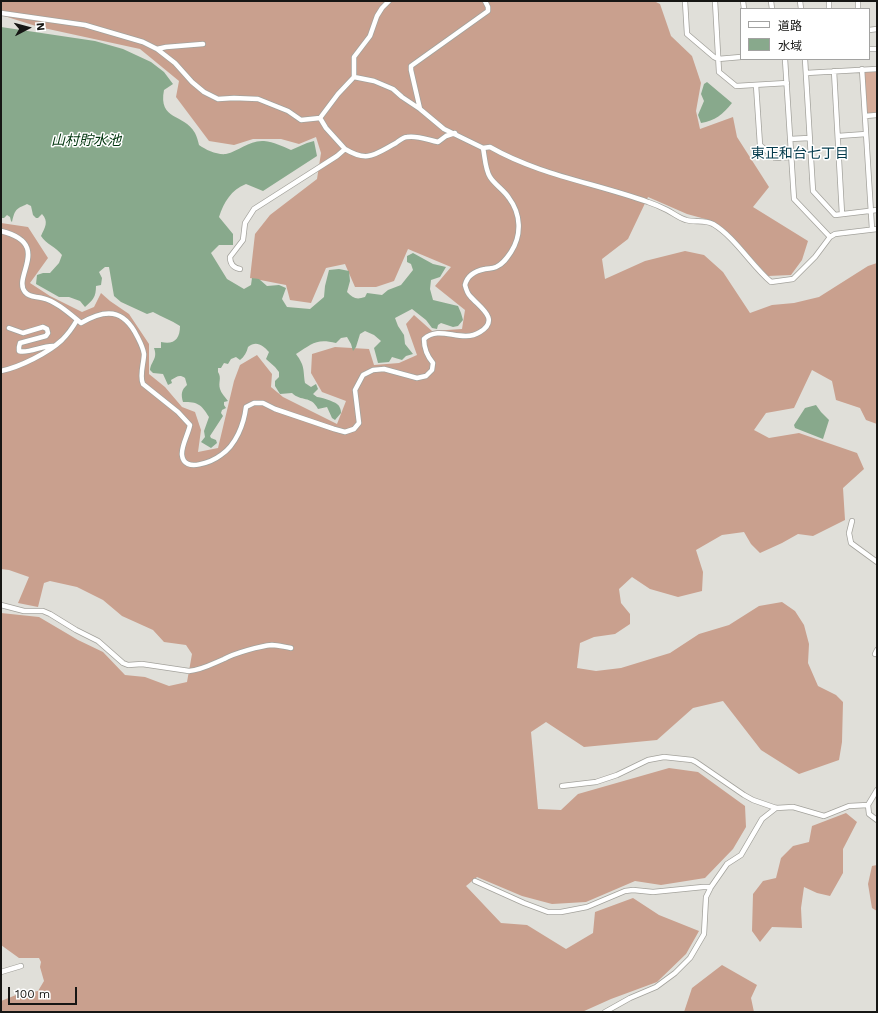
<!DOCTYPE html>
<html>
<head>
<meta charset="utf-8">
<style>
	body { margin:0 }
	#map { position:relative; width:878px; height:1013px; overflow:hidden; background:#e0dfd9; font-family:"Work Sans","Noto Sans JP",sans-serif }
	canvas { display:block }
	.frame { position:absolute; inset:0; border:2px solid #161614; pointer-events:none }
	.legend { position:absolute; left:740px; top:8px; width:130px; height:52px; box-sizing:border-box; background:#fff; border:1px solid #a2a2a1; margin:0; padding:5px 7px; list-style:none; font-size:12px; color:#161614 }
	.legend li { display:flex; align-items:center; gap:8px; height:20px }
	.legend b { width:20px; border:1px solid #a2a2a1 }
	.north { position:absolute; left:8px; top:8px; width:40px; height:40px; -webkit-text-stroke:3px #fff; paint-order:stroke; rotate:84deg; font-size:11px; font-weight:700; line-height:16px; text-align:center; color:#161614 }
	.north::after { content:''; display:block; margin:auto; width:14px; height:18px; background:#161614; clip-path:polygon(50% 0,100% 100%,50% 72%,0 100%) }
	.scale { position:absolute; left:8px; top:987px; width:69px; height:18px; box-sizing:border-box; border:2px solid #161614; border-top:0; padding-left:5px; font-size:12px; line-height:14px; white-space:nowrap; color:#161614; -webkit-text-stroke:3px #fff; paint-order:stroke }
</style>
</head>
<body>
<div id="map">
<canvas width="878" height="1013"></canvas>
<div class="frame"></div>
<ul class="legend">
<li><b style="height:5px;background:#fff"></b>道路</li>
<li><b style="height:11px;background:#88a98c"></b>水域</li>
</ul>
<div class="north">N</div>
<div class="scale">100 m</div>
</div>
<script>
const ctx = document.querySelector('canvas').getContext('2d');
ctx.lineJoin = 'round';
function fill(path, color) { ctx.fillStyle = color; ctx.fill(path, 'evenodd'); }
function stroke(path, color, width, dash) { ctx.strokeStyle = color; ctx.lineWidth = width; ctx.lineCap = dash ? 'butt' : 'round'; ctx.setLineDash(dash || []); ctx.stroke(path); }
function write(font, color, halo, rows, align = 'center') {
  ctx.font = font + ' "Work Sans","Noto Sans JP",sans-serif'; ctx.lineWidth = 3; ctx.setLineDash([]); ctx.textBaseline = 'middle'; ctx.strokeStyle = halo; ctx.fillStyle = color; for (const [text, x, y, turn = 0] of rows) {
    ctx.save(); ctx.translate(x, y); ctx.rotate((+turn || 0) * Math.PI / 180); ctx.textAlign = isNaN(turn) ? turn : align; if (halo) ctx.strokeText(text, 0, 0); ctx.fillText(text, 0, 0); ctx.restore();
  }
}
fill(new Path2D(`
	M877 70V113L868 114 867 113 864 73 865 71Z`), '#d5ac99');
fill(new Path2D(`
	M1 1H654L660 4 671 36 692 56 701 83 696 111 700 129 733 117 737 137 769 187 753 207 808 241 802 260 791 275 768 276 740 245 709 220 687 214 648 197 628 239 602 259 605 279 645 261 685 251 704 255 723 272 750 313 772 305 794 303 819 297 868 266 877 263V424L866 420 860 408 836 400 832 381 812 370 794 408 766 413 754 430 769 438 799 433 857 453 864 469 843 488 845 520 813 536 798 534 782 543 760 553 751 544 744 532 722 535 696 550 703 572 702 591 678 597 650 589 632 577 619 589 621 603 630 614V624L615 634 594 637 580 643 577 668 596 671 621 668 670 653 699 634 729 625 759 606 782 602 795 611 804 625 809 644 808 663 818 686 836 695 843 702 842 742 839 760 799 774 761 750 723 701 693 708 657 740 584 747 546 722 531 732 538 809 561 810 578 794 669 768 698 772 745 806 746 827 733 849 705 878 661 885 635 881 586 902 552 904 522 896 477 877 466 886 501 923 527 925 566 949 593 933 595 912 633 898 659 915 699 931 686 954 657 982 611 999 582 1012H1V1001L16 995 38 991 44 981 40 967 41 962 39 958H19L1 945V613L39 617 78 640 103 652 125 675 145 677 169 686 187 682 192 654 186 645 164 642 153 630 122 616 103 600 77 587 50 581 44 583 38 607 18 603 29 577 9 570 1 569V223L28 227 48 258 30 283 50 296 82 312 94 307 101 293 110 301 129 314 149 344V374L165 387 182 407 195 412 201 430 198 452 218 448 234 381 240 365 257 355 272 374 271 387 283 397 337 424 346 401 322 392 311 373 312 354 335 347 369 349 374 365 399 363 417 355 406 324 414 315 432 331 462 329 465 310 435 286 451 267 408 249 394 281 376 287H355L345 264 326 268 311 303 290 300 286 285 250 278 255 234 270 215 317 179 321 153 316 137 299 144 281 139H253L234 145 209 141 176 97 179 81 140 49 39 27 1 15Z
	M846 813 857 822 843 849V873L830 896 817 893 804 887 801 908 802 928 772 927 760 942 752 931 753 894 763 881 776 878 781 858 793 846 809 842 812 826Z
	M877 865V911L872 908 868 884 872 866Z
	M722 965 757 985 751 998 754 1012H684L692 988Z`), '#c9a08e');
fill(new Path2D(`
	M1 27 95 41 123 49 151 62 164 72 173 84 164 90C158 121 184 113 195 133 197 137 198 141 199 145 206 150 217 155 226 154 239 151 249 140 264 141 274 142 282 146 291 150L307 143 314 141 317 156 263 191 246 184C231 190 224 202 219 217L233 234V245H219L211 253 227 279 244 289 251 285 252 278 259 279 267 286 279 285 286 288 282 299 287 307 310 309 324 297 325 286 329 270 339 269 349 271 350 281 347 292C353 298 356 300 365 297L367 293 382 295 388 290 401 285 413 270 411 264 407 262V256L413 253 433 264 446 267 440 277 431 280 430 289 433 300 458 306 461 313 463 320 458 326 453 327 441 323 438 325 437 329 432 328 426 320 412 309 395 318 398 326 404 335 405 344 413 354 406 356 402 360 392 357 389 362 378 363 374 348 381 341 374 335 365 331 360 334 356 347 353 351 351 344 347 337 341 338 336 343C316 338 312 344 296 354 305 366 303 369 305 383L311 387 316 384 318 389 313 394 317 397C321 397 333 401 337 404 340 406 341 410 341 413L335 420 332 418 327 407 318 409C311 395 301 402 292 393L280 394 275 386V381L279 377V372L275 367 266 359 269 352C263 345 256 340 248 347 247 352 244 357 240 360L236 357 231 359 228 364 224 363 221 368H218V372C222 378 218 382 220 389 221 393 225 397 228 401L224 402V405L226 408 222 410 221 413 223 416 210 436 211 438 216 440 217 443 211 448 201 442 205 437 204 431 209 417C201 404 198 402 183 402 181 395 181 390 187 385L185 378C179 374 177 377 171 380L172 383 168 385 163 374 153 373 150 370C151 361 158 359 154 348H161V342C174 345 180 339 180 326 171 320 162 317 153 312L147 314 121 302 114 296 109 267H105L99 272 102 278 101 285 96 286C96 297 93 300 85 307L80 301 69 297H59L36 284 37 275 43 273H50L59 263 62 255C56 247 46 244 41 236 45 227 49 222 42 214L38 218H36L33 215 31 206 27 204C16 209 15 209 12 222L11 221 10 217 7 215 4 218H1Z
	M707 82 732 103C723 114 715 121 701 123L698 115 704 101 701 94 704 84Z
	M816 405 821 412 829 420 823 439 795 428 794 425 805 408Z`), '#88a98c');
const minor = new Path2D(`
	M685 1 687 34 714 57 718 59 741 57
	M715 1 719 72 736 86 787 83
	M743 1 744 9
	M771 1 772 9
	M800 1 801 9
	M829 1V9
	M858 1V9
	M1 13 85 25 143 42 157 49 175 63 192 82 204 92 218 99 234 98 258 99 288 111 301 120 320 118 338 94 354 77V57L370 36 377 16 382 8 389 1
	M869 30 877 29
	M157 49 166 47 203 44
	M869 49H877
	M785 59 794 199 830 237
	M805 59 813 191 835 215 877 210
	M862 69 872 229
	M834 71 842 214
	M806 73 877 69
	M354 77 374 81 393 89 402 97 420 109 444 129 483 148 490 147C539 175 595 183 648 202 654 204 661 207 667 210 673 213 679 218 686 220 695 223 703 219 713 224 735 237 751 265 771 282L793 279 815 257 830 237 835 234 877 229
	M756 85 760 145 775 158 791 157
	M420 109 411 70V66L488 11V7L485 1
	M865 116 877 115
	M838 136 866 134
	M790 139 809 138
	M345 149C368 163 375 154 396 143 399 141 403 137 407 137 417 135 428 140 438 142L446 136 455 133
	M1 231C53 244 12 276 25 292 30 298 36 296 42 298 56 301 70 314 81 323 105 309 123 308 137 336 140 342 143 347 144 354 144 363 139 376 143 384L178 412 190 425C188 435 181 446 182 455 184 474 213 461 221 455 236 445 244 424 246 407L254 403H263L275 409 334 429 345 432 354 429 359 423 355 390 363 375 373 370 384 369 417 378 426 376 432 370 433 363C427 356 424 348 424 339 440 324 461 344 480 332 501 319 479 307 470 296 467 293 466 289 465 285 467 276 475 271 485 269 489 268 492 269 496 267 503 264 507 258 511 252 522 235 521 214 509 198 504 190 495 185 490 177 485 169 485 157 483 148
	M240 269C234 268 230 264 230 257L243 240 245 223 254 209 337 156 345 149 326 128 320 118
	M9 328 23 333 43 327 47 329 48 333 46 336 20 343 19 347V351C28 354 43 345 54 346
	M1 371C20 367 48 353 62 340 68 334 73 327 77 320
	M852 521 849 533 851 543 877 562
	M1 605 24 611H43L50 614 76 630 98 641 123 663 128 665 142 664 189 671C202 670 212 664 224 659 235 653 260 646 272 645 279 645 284 647 291 648
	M875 654 877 650
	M562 786 596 782 617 775 648 760 664 757 692 760 696 762 744 795 753 800 776 808 793 807 824 816 849 806 868 805
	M877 790 868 805 869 814 877 820
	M475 881 524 903 548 912H561L587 907 625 891 633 890 653 892 703 887H711
	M1 972 21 966
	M605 1012 630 998 656 987 675 973 690 958 704 934 706 897 711 887 727 864 741 855 762 819 776 808`);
stroke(minor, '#a3a29c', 6);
stroke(minor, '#fff', 4.5);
write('italic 14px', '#00350e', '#fff', [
	["山村貯水池",86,141]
]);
write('14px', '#043b4c', '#fff', [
	["東正和台七丁目",800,154]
]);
</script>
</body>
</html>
